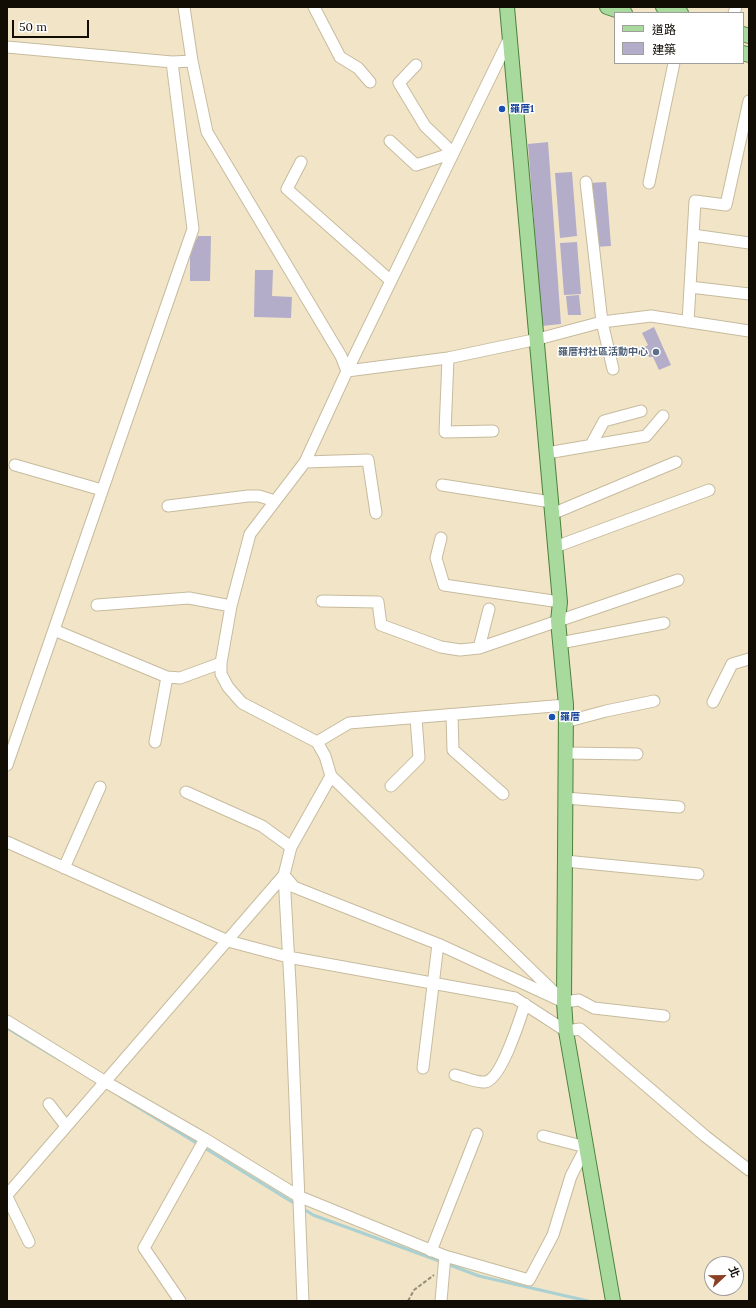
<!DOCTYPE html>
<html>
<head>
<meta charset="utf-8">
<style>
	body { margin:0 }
	#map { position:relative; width:756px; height:1308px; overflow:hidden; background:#f2e5c7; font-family:Lora,"Noto Sans TC",serif }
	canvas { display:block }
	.frame { position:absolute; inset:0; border:8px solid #120d04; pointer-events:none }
	.legend { position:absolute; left:614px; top:12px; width:130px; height:52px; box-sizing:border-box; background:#fff; border:1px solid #a09e9b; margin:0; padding:5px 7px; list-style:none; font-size:12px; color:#120d04 }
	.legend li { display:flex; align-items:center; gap:8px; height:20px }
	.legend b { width:20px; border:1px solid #a09e9b }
	.north { position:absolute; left:704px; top:1256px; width:40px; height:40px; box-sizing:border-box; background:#fff; border:1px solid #a09e9b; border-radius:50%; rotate:68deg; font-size:11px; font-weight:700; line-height:16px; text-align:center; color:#120d04 }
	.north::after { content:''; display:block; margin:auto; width:14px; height:18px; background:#894023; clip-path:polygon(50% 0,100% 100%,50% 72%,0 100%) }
	.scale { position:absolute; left:12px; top:20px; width:77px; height:18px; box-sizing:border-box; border:2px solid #120d04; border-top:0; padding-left:5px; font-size:12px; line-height:14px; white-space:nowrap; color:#120d04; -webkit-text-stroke:3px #fff; paint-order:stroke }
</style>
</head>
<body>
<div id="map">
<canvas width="756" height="1308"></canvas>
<div class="frame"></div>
<ul class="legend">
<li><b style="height:5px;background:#a7da9c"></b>道路</li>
<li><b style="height:11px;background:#b3adc9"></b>建築</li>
</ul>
<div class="north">北</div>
<div class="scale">50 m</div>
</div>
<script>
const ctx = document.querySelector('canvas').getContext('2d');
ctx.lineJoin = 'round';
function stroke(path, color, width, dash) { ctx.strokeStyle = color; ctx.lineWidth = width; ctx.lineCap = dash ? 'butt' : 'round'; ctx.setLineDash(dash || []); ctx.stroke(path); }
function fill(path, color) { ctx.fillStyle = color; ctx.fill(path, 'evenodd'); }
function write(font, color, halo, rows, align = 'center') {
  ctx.font = font + ' Lora,"Noto Sans TC",serif'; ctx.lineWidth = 3; ctx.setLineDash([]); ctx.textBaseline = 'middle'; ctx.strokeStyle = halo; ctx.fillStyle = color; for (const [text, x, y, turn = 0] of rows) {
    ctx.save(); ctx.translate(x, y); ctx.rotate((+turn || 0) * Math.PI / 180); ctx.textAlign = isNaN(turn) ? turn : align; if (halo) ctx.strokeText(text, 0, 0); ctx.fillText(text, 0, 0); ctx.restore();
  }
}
stroke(new Path2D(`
	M7 1028 60 1060
	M121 1097 198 1144
	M203 1147 297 1205
	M302 1208 313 1215 442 1262
	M447 1264 479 1276 588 1301`), '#aad0d2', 3);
fill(new Path2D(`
	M548 142 561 324 542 326 528 144Z
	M572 172 577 236 560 238 555 173Z
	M606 182 611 246 594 247 589 183Z
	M198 236H211L210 281H190V253Z
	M577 242 581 294 564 295 560 243Z
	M255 270H273L272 296 292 297 291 318 254 317Z
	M579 295 581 315H568L566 296Z
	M654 327 671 365 659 370 653 357H649L645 347 648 345 642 333Z`), '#b3adc9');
const minor = new Path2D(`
	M184 7 192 61 207 132 341 356 347 371
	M314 7 340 57 358 68 370 82
	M734 13 736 7
	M7 47 172 62
	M390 141 416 165 453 153 425 126 399 83 416 65
	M301 162 287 189 391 281
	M586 182 602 322 613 369
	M649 183 674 63
	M693 235 749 243
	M690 287 749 294
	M688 322 695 201 726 205 749 101
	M448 358 445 432 493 431
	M347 371 448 358 538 339 602 322 651 316 749 331
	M591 445 604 421 641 411
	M547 453 646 436 663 416
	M305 462 368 460 376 513
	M15 465 102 490
	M442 485 551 502
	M168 506 248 496H259L275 501
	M552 514 676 462
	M441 538 436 558 444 585 560 602
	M555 547 709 490
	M322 601 378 602 381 625 441 647 460 650 479 648 678 580
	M97 605 189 598 231 606
	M54 630 167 677 180 678 221 663
	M560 643 664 623
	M479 648 489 609
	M713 702 732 664 749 659
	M452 715 453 750 503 794
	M565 722 606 711 654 701
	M155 742 167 677
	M317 742 349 723 566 705
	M565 753 637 754
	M7 765 193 229 172 62 192 61
	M331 776 557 995
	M391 786 419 758 416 718
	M186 792 262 826 291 847
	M565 798 679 807
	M7 842 228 941 288 957 515 998 566 1031 580 1029 705 1136 749 1170
	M565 861 698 874
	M64 868 100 787
	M284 875 294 887 438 944 564 1002 579 1000 594 1008 664 1016
	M7 1021 104 1081 205 1139 298 1196 445 1256 529 1280 553 1235 571 1176 586 1147 543 1136
	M423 1068 438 944
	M455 1075C464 1077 477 1083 485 1082 501 1080 520 1019 525 1004
	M49 1104 66 1126
	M7 1195 284 875
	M7 1197 29 1242
	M431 1251 477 1134
	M180 1301 144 1248 205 1139
	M303 1301 291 1001 284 875 291 847 331 776 325 756 317 742 242 703 228 687 221 674V663L231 606 250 534 305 462 347 371 510 37
	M441 1301 445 1256`);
const major = new Path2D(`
	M507 7 560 602 558 621 566 705 564 1002 566 1031 613 1301
	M607 7 625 13
	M663 7 681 13
	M743 34 749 36
	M743 53 749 55`);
stroke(minor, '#c7bb9e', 13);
stroke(major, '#4d823c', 16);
stroke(new Path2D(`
	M408 1301 414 1290 434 1275`), '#968d77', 2, [4, 2]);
stroke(minor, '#fff', 11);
stroke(major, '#a7da9c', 14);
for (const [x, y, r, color] of [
	[502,109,4,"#1a4fb4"],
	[656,352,4,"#5c6f8a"],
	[552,717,4,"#1a4fb4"]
]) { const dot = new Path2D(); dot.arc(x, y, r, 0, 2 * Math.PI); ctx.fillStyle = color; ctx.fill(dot); stroke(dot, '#fff', 1.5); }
write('bold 10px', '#164399', '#fff', [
	["羅厝1",510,109],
	["羅厝",560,717]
], 'left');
write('bold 10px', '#4e5e75', '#fff', [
	["羅厝村社區活動中心",648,352]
], 'right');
</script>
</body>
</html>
